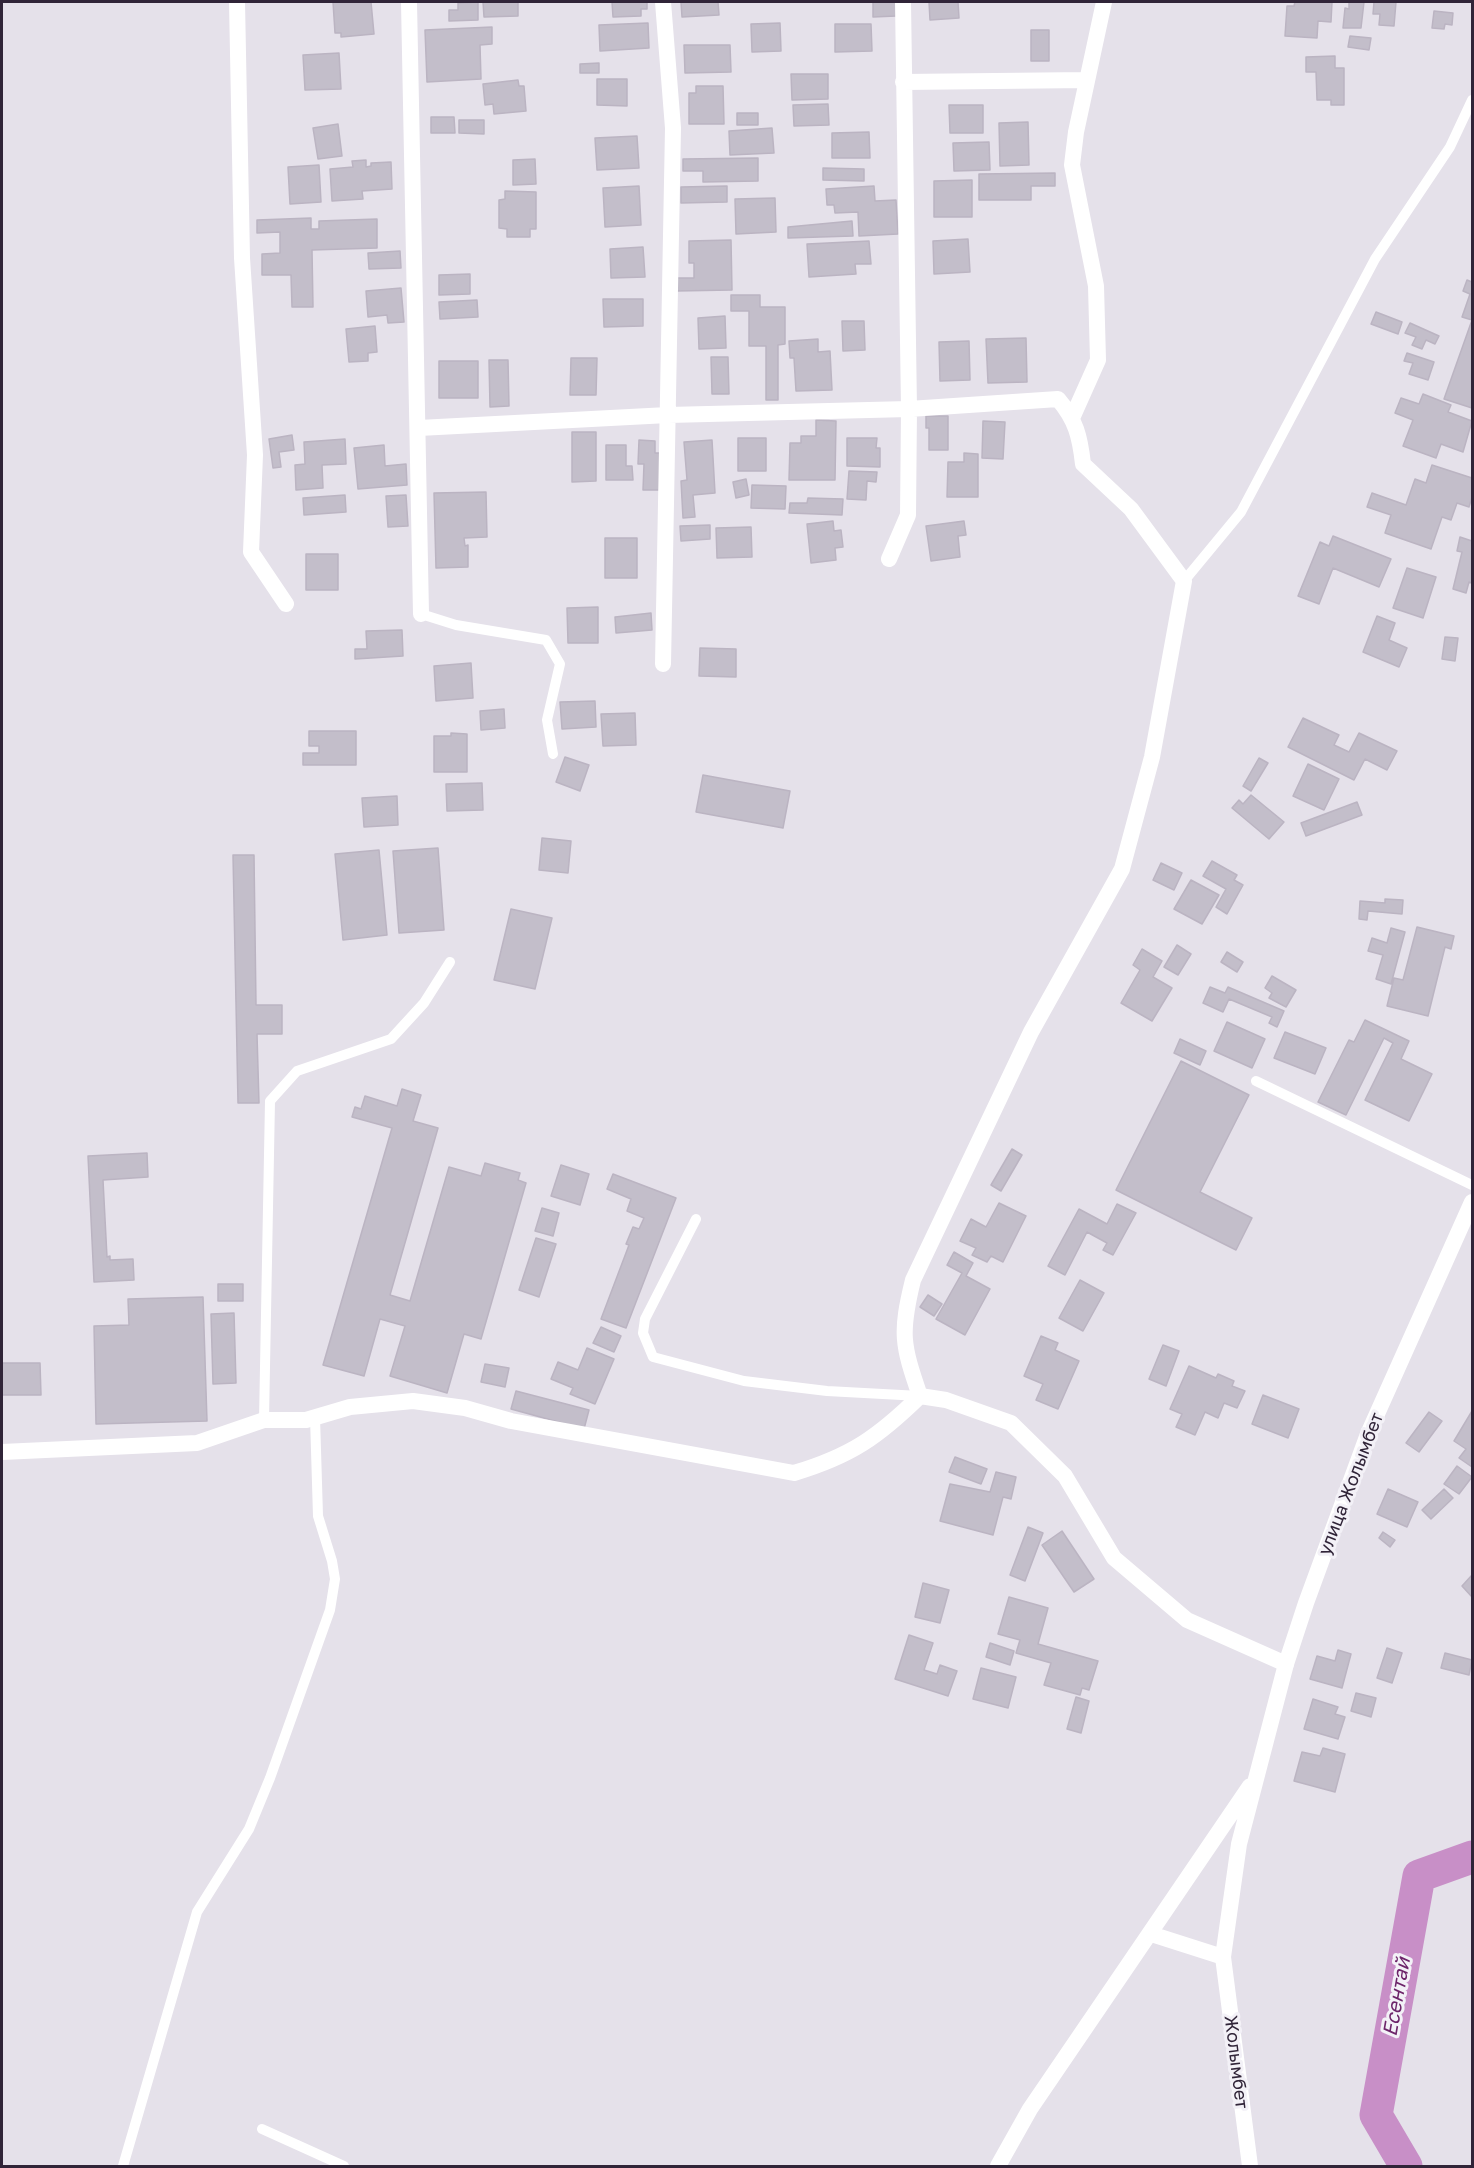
<!DOCTYPE html>
<html>
<head>
<meta charset="utf-8">
<style>
	body { margin:0 }
	#map { position:relative; width:1474px; height:2168px; overflow:hidden; background:#e5e1ea; font-family:"Golos Text",sans-serif }
	canvas { display:block }
	.frame { position:absolute; inset:0; border:3px solid #302438; pointer-events:none }
</style>
</head>
<body>
<div id="map">
<canvas width="1474" height="2168"></canvas>
<div class="frame"></div>
</div>
<script>
const ctx = document.querySelector('canvas').getContext('2d');
ctx.lineJoin = 'round';
function stroke(path, color, width, dash) { ctx.strokeStyle = color; ctx.lineWidth = width; ctx.lineCap = dash ? 'butt' : 'round'; ctx.setLineDash(dash || []); ctx.stroke(path); }
function fill(path, color) { ctx.fillStyle = color; ctx.fill(path, 'evenodd'); }
function write(font, color, halo, rows, align = 'center') {
  ctx.font = font + ' "Golos Text",sans-serif'; ctx.lineWidth = 6; ctx.setLineDash([]); ctx.textBaseline = 'middle'; ctx.strokeStyle = halo; ctx.fillStyle = color; for (const [text, x, y, turn = 0] of rows) {
    ctx.save(); ctx.translate(x, y); ctx.rotate((+turn || 0) * Math.PI / 180); ctx.textAlign = isNaN(turn) ? turn : align; if (halo) ctx.strokeText(text, 0, 0); ctx.fillText(text, 0, 0); ctx.restore();
  }
}
stroke(new Path2D(`
	M1406 2166 1376 2115 1419 1876 1472 1857`), '#c88fc7', 33);
const building = new Path2D(`
	M333 2H371L374 34 341 37V33H335Z
	M478 2V20L449 21V10H458V3Z
	M483 2H518V16L484 17Z
	M612 2H647V9H641V16L613 17Z
	M681 2H718L719 15 682 17Z
	M873 2H896V16L873 17Z
	M929 2H958L959 18 930 20Z
	M1295 2H1332L1331 22 1318 21 1317 38 1285 36 1287 6H1294Z
	M1349 2H1364L1361 28H1343L1345 8 1349 9Z
	M1374 2H1396L1394 26 1379 25 1380 14H1373Z
	M1434 11 1453 13 1452 25 1445 24 1444 29 1432 28Z
	M648 23 649 48 600 51 599 25Z
	M780 23 781 51 752 52 751 24Z
	M835 24H871L872 51 835 52Z
	M492 27V44L480 45 481 79 427 82 425 30Z
	M1031 30H1049V61H1031Z
	M1350 36 1371 38 1369 50 1348 47Z
	M684 45H730L731 72 685 73Z
	M339 53 341 89 305 90 303 55Z
	M1335 56V68H1344V105H1331V100H1317L1316 72H1306V57Z
	M599 63V73H580V64Z
	M791 74H828V99L792 100Z
	M597 79H627V106L597 105Z
	M518 80 519 86H524L526 111 494 114 493 104 485 105 483 84Z
	M696 86H723L724 124H689V93H696Z
	M828 104 829 125 794 126 793 105Z
	M949 105H983V133H950Z
	M737 113H758V125H737Z
	M431 117H454L455 133H431Z
	M459 120H484V134L459 133Z
	M1028 122 1029 165 1000 166 999 123Z
	M338 124 342 156 318 159 313 128Z
	M772 128 774 153 730 155 729 131Z
	M869 132 870 158H832V133Z
	M637 136 639 168 597 170 595 138Z
	M989 142 990 170 954 171 953 143Z
	M758 158V181L703 182V171H683V159Z
	M535 159 536 184 513 185V160Z
	M366 160V167L371 166V163L391 162 392 189 362 191 363 199 332 201 330 169 353 167 352 161Z
	M319 165 321 202 290 204 288 167Z
	M823 168 864 169V181L823 180Z
	M1055 173V186H1031V200H979V174Z
	M972 180V217H934V181Z
	M639 186 641 225 605 227 603 188Z
	M727 186V202L681 203V187Z
	M874 186 875 201 896 200 898 234 859 236 858 212 835 213 834 205H827L826 189Z
	M505 191 536 192V229H530V237H507V229L499 228V200L505 199Z
	M775 198 776 232 736 234 735 199Z
	M311 218V229H319V221L377 219V248L312 250 313 307H292L291 275H262V254L280 253V232L257 233V220Z
	M852 221 853 236 788 238V227Z
	M968 239 970 272 934 274 933 241Z
	M731 240 732 290 676 291V278H694V263H689V241Z
	M869 241 871 264H855L856 274 809 277 807 244Z
	M643 247 645 277 611 278 610 249Z
	M400 251 401 268 369 269 368 253Z
	M470 274V294L439 295V275Z
	M1467 280 1472 282V408L1444 399 1472 320 1462 317 1470 294 1463 291Z
	M401 288 404 322 388 323 387 315 368 317 366 291Z
	M731 295H760V307H785V344L778 345V400H766V346H749V311H731Z
	M603 299H643V326L604 327Z
	M477 300 478 317 440 319 439 302Z
	M1376 312 1402 322 1398 334 1371 324Z
	M725 316 726 348 699 349 698 318Z
	M842 321H864L865 350 843 351Z
	M1410 323 1439 336 1435 344 1426 340 1422 349 1412 345 1416 337 1405 333Z
	M375 326 377 352 368 353V361L349 362 346 329Z
	M1026 338 1027 382 988 383 986 339Z
	M818 339V352L830 351 832 390 796 391 794 358H790L789 341Z
	M969 341 970 380 940 381 939 342Z
	M1407 353 1434 362 1428 380 1409 374 1413 363 1404 361Z
	M711 357H728L729 394H712Z
	M571 358H597L596 395H570Z
	M489 360H508L509 406 490 407Z
	M439 361H478V398H439Z
	M1423 394 1451 405 1448 412 1472 421 1463 452 1441 444 1436 458 1403 446 1413 420 1395 413 1401 398 1419 404Z
	M926 416H948V450H929V428H926Z
	M816 420 836 421 835 480H789L790 443H801V436H816Z
	M983 421 1005 422 1003 459 982 458Z
	M572 432H596V481L572 482Z
	M292 435 294 450 279 452 281 467 273 468 269 439Z
	M738 438H766V471H738Z
	M847 438H877L876 448H880V467L847 466Z
	M345 439 346 464 322 465 323 488 296 490 295 465 305 464 304 442Z
	M639 440 655 441V453H660L659 490H643L644 464H638Z
	M712 440 715 493 693 495 695 517 683 518 681 481 687 480 684 442Z
	M384 445 385 466 406 464 407 485 358 489 354 448Z
	M606 445H626V466H632L633 480H606Z
	M964 453 978 454V497H947L948 462H964Z
	M1432 465 1472 478V497L1469 507 1457 503 1451 520 1442 517 1431 549 1385 533 1391 515 1367 507 1372 493 1406 505 1415 479 1426 483Z
	M849 471 877 472 876 482 867 481 866 500 847 499Z
	M746 479 749 495 736 498 733 482Z
	M752 485 786 486 785 509 751 508Z
	M486 492 487 537 464 538 465 546 468 545V567L436 568 434 493Z
	M345 495 346 512 304 515 303 498Z
	M406 495 408 526 388 527 386 496Z
	M808 498 843 499 842 515 789 513 790 503H807Z
	M833 521 834 531 841 530 843 547 835 548 836 560 811 563 807 524Z
	M964 521 966 535 958 536 960 557 931 561 926 526Z
	M710 525V539L681 541 680 526Z
	M751 527 752 557 717 558 716 528Z
	M1333 536 1391 559 1379 587 1333 568 1319 604 1298 596 1320 542 1329 546Z
	M1460 537 1472 541V583L1469 582 1466 593 1453 589 1462 552 1457 551Z
	M605 538H637V578H605Z
	M306 554H338V590H306Z
	M1407 568 1436 577 1423 618 1393 608Z
	M598 607V643H568L567 608Z
	M651 613 652 630 616 633 615 617Z
	M1377 616 1395 623 1389 640 1407 648 1399 667 1363 652Z
	M402 630 403 656 355 659V649H367L366 631Z
	M1445 637 1458 638 1455 661 1442 659Z
	M700 648 736 649V677L699 676Z
	M471 663 473 698 436 701 434 666Z
	M595 701 596 727 562 729 560 702Z
	M504 709 505 728 481 730 480 711Z
	M635 713 636 745 603 746 601 714Z
	M1303 718 1339 735 1334 745 1349 752 1359 733 1397 751 1387 770 1365 759 1354 780 1288 747Z
	M309 731H356V765H303V753H319V746H309Z
	M451 733 467 734V772H434V736H451Z
	M565 757 589 765 580 791 556 782Z
	M1259 758 1268 763 1251 791 1243 786Z
	M1308 764 1339 779 1324 810 1293 796Z
	M703 775 790 791 783 828 696 812Z
	M482 783 483 810 447 811 446 784Z
	M1251 795 1284 822 1269 839 1232 808 1239 800 1243 804Z
	M397 796 398 825 364 827 362 798Z
	M1357 802 1362 815 1306 836 1301 823Z
	M542 838 571 841 568 873 539 870Z
	M438 848 444 930 399 933 393 851Z
	M379 850 387 935 343 940 335 854Z
	M233 855H254L256 1005H282V1034H257L259 1103H238Z
	M1212 861 1237 875 1234 880 1243 885 1227 914 1216 907 1226 889 1203 876Z
	M1161 863 1182 873 1174 890 1153 880Z
	M1191 880 1219 895 1202 924 1174 909Z
	M1385 899 1403 900 1402 914 1368 911 1367 920 1359 919 1360 901 1385 903Z
	M511 909 552 918 535 989 494 980Z
	M1417 927 1454 936 1451 949 1445 947 1428 1016 1387 1006 1394 978 1403 980Z
	M1391 928 1405 932 1391 984 1376 979 1383 955 1368 951 1372 938 1387 943Z
	M1177 945 1191 954 1178 975 1164 967Z
	M1142 949 1162 961 1153 977 1172 988 1152 1021 1121 1003 1140 970 1133 965Z
	M1227 952 1243 962 1237 972 1221 962Z
	M1272 976 1296 990 1286 1007 1269 998 1272 993 1265 988Z
	M1210 987 1225 993 1228 987 1284 1011 1277 1027 1269 1023 1272 1017 1229 999 1223 1012 1203 1003Z
	M1365 1020 1409 1041 1401 1059 1432 1074 1409 1121 1365 1100 1393 1043 1384 1038 1346 1115 1318 1102 1349 1040 1354 1042Z
	M1227 1022 1265 1039 1252 1068 1214 1051Z
	M1285 1032 1326 1048 1315 1074 1274 1058Z
	M1180 1039 1206 1051 1200 1065 1174 1053Z
	M1181 1061 1249 1095 1200 1192 1252 1218 1236 1250 1116 1190Z
	M402 1089 421 1095 413 1121 438 1128 390 1295 410 1301 449 1167 481 1176 485 1163 520 1173 518 1180 526 1183 481 1339 464 1334 447 1393 390 1376 405 1326 380 1319 364 1376 323 1365 392 1128 352 1117 355 1107 361 1109 365 1096 397 1106Z
	M1012 1149 1022 1155 1001 1191 991 1185Z
	M147 1153 148 1177 103 1180 107 1257 110 1256V1260L133 1259 134 1280 94 1282 88 1156Z
	M561 1165 589 1174 580 1205 551 1196Z
	M613 1174 676 1198 626 1328 601 1319 629 1245 626 1244 633 1227 639 1229 644 1218 627 1211 631 1199 607 1189Z
	M999 1203 1026 1216 1003 1262 991 1256 987 1262 972 1255 976 1248 960 1241 971 1219 986 1227Z
	M1117 1204 1136 1213 1113 1255 1103 1250 1107 1243 1087 1232 1065 1275 1048 1266 1079 1209 1107 1224Z
	M542 1208 559 1213 553 1236 535 1231Z
	M536 1238 556 1244 539 1297 519 1290Z
	M954 1252 973 1263 966 1276 990 1289 965 1335 936 1319 962 1273 947 1265Z
	M1080 1280 1104 1293 1083 1331 1059 1318Z
	M218 1284H243V1301H218Z
	M928 1295 942 1304 934 1316 920 1307Z
	M203 1297 207 1421 96 1424 94 1326 129 1325 128 1299Z
	M234 1313 236 1383 213 1384 211 1314Z
	M601 1327 621 1336 614 1352 593 1343Z
	M1041 1336 1058 1343 1055 1350 1079 1361 1058 1409 1036 1400 1043 1384 1024 1376Z
	M1163 1345 1179 1351 1166 1386 1149 1379Z
	M587 1348 614 1359 595 1404 570 1394 573 1388 551 1379 558 1362 578 1370Z
	M2 1363H40L41 1395H2Z
	M485 1364 509 1368 505 1387 481 1382Z
	M1189 1366 1216 1378 1218 1374 1234 1381 1232 1386 1245 1391 1237 1408 1224 1403 1218 1418 1205 1412 1195 1435 1176 1427 1182 1414 1170 1409Z
	M516 1391 589 1410 584 1429 511 1409Z
	M1263 1395 1299 1409 1288 1438 1252 1424Z
	M1472 1411V1467L1459 1458 1466 1449 1454 1441Z
	M1429 1412 1442 1421 1419 1452 1406 1443Z
	M955 1457 987 1469 981 1484 949 1472Z
	M1457 1466 1472 1477 1459 1494 1444 1484Z
	M996 1472 1016 1477 1011 1499 1003 1497 993 1535 940 1521 950 1484 990 1492Z
	M1388 1489 1418 1502 1407 1527 1377 1514Z
	M1444 1489 1453 1498 1431 1519 1422 1510Z
	M1028 1527 1043 1533 1025 1581 1010 1575Z
	M1062 1531 1094 1579 1074 1592 1042 1545Z
	M1383 1532 1395 1540 1390 1547 1379 1538Z
	M1472 1575V1597L1462 1586Z
	M923 1583 949 1590 940 1623 915 1617Z
	M1009 1597 1048 1608 1038 1644 1098 1661 1089 1690 1082 1688 1080 1695 1044 1685 1051 1663 1016 1653 1020 1640 998 1634Z
	M909 1635 933 1643 924 1670 937 1674 940 1665 957 1671 948 1696 895 1679Z
	M990 1643 1014 1651 1010 1665 986 1657Z
	M1387 1648 1402 1653 1392 1683 1377 1678Z
	M1338 1650 1351 1654 1342 1688 1310 1679 1317 1656 1335 1661Z
	M1445 1653 1472 1660 1469 1675 1441 1668Z
	M981 1668 1016 1677 1008 1708 973 1699Z
	M1356 1693 1376 1698 1371 1717 1351 1711Z
	M1076 1697 1089 1701 1081 1733 1067 1729Z
	M1313 1699 1338 1707 1335 1714 1345 1717 1338 1739 1304 1729Z
	M1323 1748 1345 1754 1335 1792 1294 1781 1302 1752 1320 1756Z`);
fill(building, '#c3beca');
stroke(building, '#bbb4c2', 1.5);
stroke(new Path2D(`
	M1184 581 1241 512 1375 259 1450 147 1472 100
	M421 614 456 625 546 640 560 664 547 720 553 754
	M1256 1081 1472 1185
	M696 1219 645 1319 643 1333 653 1357 744 1381 827 1391 920 1396
	M264 1420 270 1101 297 1071 391 1039 424 1003 450 962
	M262 2129 344 2166
	M123 2166 197 1912 249 1829 270 1778 330 1610 335 1579 332 1561 318 1516 315 1417`), '#fff', 10);
stroke(new Path2D(`
	M237 2 242 258 255 455 251 552 286 604
	M409 2 421 614
	M903 82 1087 80
	M1073 416 1098 360 1096 286 1072 165 1076 132 1104 2
	M419 428 668 415 909 409 1058 399C1076 420 1080 437 1083 464L1131 509 1184 581 1152 757 1122 869 1031 1032 913 1280C900 1333 902 1344 920 1396L946 1400 1011 1423 1065 1476 1114 1558 1187 1620 1286 1664
	M889 559 908 515 909 409 903 2
	M663 664 673 128 663 2
	M2 1452 197 1443 264 1420H306L350 1407 413 1401 465 1408 511 1421 794 1473C851 1456 878 1437 920 1396`), '#fff', 16);
stroke(new Path2D(`
	M1151 1934 1223 1957
	M998 2166 1030 2109 1250 1786
	M1250 2166 1223 1957 1239 1844 1286 1664 1306 1603 1368 1434 1472 1202`), '#fff', 16);
write('18px', '#302438', '#f3f1f7', [
	["улица Жолымбет",1351,1484,-69],
	["Жолымбет",1236,2062,83]
]);
write('italic 20px', '#6d256a', '#f3f1f7', [
	["Есентай",1397,1997,-80]
]);
</script>
</body>
</html>
